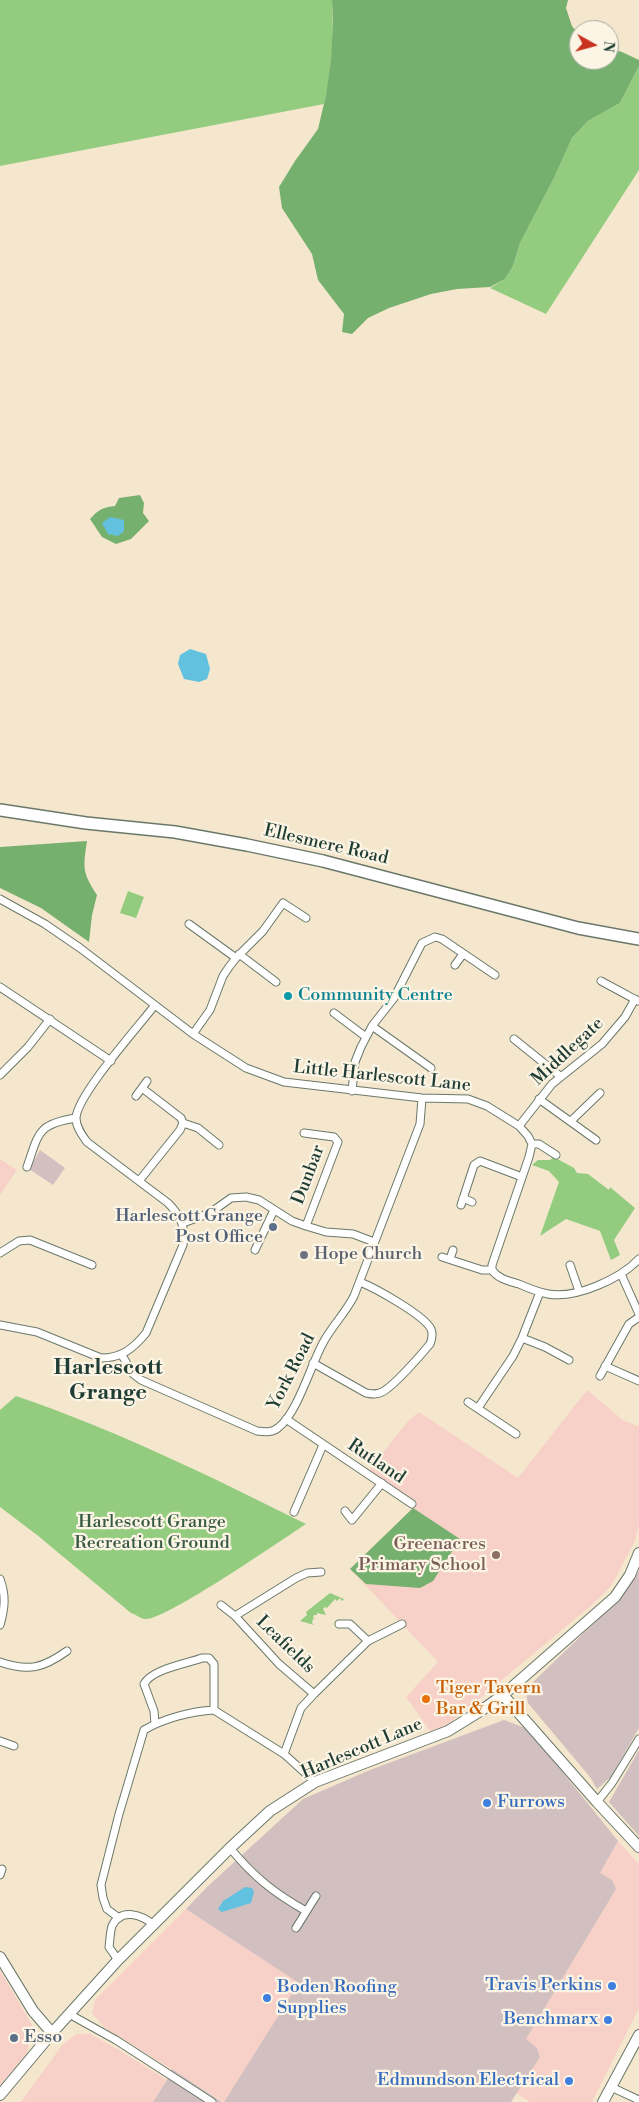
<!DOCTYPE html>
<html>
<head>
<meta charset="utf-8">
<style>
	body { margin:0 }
	#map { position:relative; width:639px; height:2102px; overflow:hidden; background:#f5e7cd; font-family:"Libre Bodoni",serif }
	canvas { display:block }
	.north { position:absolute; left:569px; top:20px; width:50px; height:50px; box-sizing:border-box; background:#fcf5e5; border:1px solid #a4ab9e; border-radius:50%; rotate:97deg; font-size:14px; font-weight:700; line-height:20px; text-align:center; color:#1f3d34 }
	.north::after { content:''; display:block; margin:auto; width:18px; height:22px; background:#c8321e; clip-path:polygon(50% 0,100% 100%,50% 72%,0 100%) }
</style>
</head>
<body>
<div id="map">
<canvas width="639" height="2102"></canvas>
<div class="north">N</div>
</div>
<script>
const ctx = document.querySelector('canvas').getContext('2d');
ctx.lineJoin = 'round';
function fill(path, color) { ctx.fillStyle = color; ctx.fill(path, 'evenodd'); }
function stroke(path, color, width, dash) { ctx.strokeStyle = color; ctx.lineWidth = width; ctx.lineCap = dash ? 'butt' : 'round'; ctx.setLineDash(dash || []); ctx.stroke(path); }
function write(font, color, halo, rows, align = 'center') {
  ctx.font = font + ' "Libre Bodoni",serif'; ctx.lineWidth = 4.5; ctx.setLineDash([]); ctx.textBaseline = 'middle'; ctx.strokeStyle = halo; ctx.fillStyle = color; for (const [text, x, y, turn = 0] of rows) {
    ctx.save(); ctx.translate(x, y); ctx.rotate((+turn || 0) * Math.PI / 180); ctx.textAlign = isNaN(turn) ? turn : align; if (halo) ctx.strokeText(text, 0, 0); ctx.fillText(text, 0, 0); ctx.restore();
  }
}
fill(new Path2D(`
	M0 1159 17 1170 0 1195Z
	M587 1390 623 1420 639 1427V1524L635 1541 611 1586 593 1604 460 1715 442 1728 430 1731 406 1697 438 1662 350 1569 417 1504 369 1470 409 1420 419 1412 518 1478Z
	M618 1841 639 1864V2008L592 2102H530L516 2093 540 2057 537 2048 525 2040 616 1889 600 1873Z
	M186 1909 300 1983 224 2102 104 2027 92 2013 95 2000Z
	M0 1970 32 2025 27 2054 0 2085Z
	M77 2034H90L119 2050 167 2080 153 2102H21L63 2044Z`), '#f7d1c7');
fill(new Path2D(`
	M40 1150 65 1168 53 1185 29 1169Z
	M639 1571V1728L611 1777 597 1789 590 1777 528 1703 526 1693 531 1684 618 1600Z
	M504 1720 528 1729 618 1841 600 1873 612 1880 616 1889 526 2039 537 2048 540 2057 511 2102H224L299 1983 186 1909 206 1888 303 1799 370 1770Z
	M639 1750V1836L609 1802Z
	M172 2069 222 2102H153L167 2080Z`), '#d2bfc0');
fill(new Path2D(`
	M0 0H332C334 34 332 71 324 104L0 166Z
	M639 66V170L546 314 490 288 505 279 513 266 520 243 554 178 572 138 588 121 620 103Z
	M128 891 144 897 136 918 120 913Z
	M554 1157 574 1168 577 1173 588 1174 609 1190 610 1187 635 1208 614 1240 620 1255 611 1260 600 1231 566 1219 540 1236 559 1182 549 1171 532 1165 538 1160H550Z
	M16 1396C116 1430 212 1477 306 1524 283 1539 163 1622 145 1619 141 1619 135 1614 131 1613L37 1535 0 1507V1410Z
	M330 1593 344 1599 342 1601 340 1598 337 1601 335 1599 327 1608 325 1607 323 1609 326 1615 317 1613V1615H314L313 1618 316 1619H313L312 1623 314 1625 300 1621 307 1615 306 1612Z`), '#93cc7f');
fill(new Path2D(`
	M332 0H568L566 8 572 26 579 35V60H609V48L622 52 639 60V66L620 103 588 121 572 138 554 178 520 243 513 266 505 279 490 287 457 289 431 294 389 308 368 318 352 334 342 332 344 314 318 280 312 254 282 208 279 187 295 161 318 129 326 95 331 60 333 21Z
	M140 495 144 503 143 513 149 521 131 539 116 544 102 537 90 519C98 510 103 507 115 506L119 498Z
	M87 841C83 868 82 872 97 895L92 915 89 942 41 908 0 888V847Z
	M413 1508 460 1539 433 1581 420 1588 366 1584 350 1569Z`), '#76b06e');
fill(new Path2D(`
	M110 517 124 520V531L118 536 108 534 102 523Z
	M190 649 206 654 210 669 207 679 199 682 184 679 178 664 180 655Z
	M245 1887 252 1888 254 1892 251 1903 222 1912 218 1909 223 1901Z`), '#61c1df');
const street = new Path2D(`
	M0 899 45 924 80 948 193 1034 246 1068 284 1082 422 1098 468 1099 487 1106 519 1126 528 1136 532 1144H539L556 1155
	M189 924 236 958
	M239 954 276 982
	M455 965 463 954
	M601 981 638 1001
	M0 987 111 1061
	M334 1013 366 1037
	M372 1026 431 1068
	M193 1034 210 1010 223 976 229 967 236 958 263 931 283 903 306 918
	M514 1039 560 1076
	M0 1075 28 1047 50 1019
	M142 1088 181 1118 183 1123 198 1128 219 1145
	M352 1091 355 1062 361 1047 372 1026 394 998 422 943 435 937 442 939 495 975
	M136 1096 147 1081
	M539 1099 596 1140
	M571 1121 600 1093
	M519 1126 552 1084 602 1044 625 1017 635 999
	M304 1133 334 1137 338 1142 306 1226
	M27 1167C39 1133 37 1124 76 1118
	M139 1181 180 1130 183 1123
	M463 1198 472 1202
	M461 1205 474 1165 480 1161 522 1177
	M183 1223 210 1213 231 1198 246 1197 259 1200 292 1221 306 1226 326 1232 353 1234 374 1242
	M255 1250 274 1210
	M0 1253 19 1241 30 1240 92 1265
	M442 1257 482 1270H492
	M450 1259 453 1250
	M570 1265 579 1291
	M492 1270C498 1279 509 1281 519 1284 528 1288 538 1292 548 1294 576 1299 620 1279 639 1259
	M492 1270V1265L529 1157 532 1144
	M621 1274 639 1314
	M0 1325 37 1332 101 1358C121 1358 133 1349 146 1333L183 1245C186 1228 181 1216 168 1203L87 1142C82 1135 76 1127 76 1118 77 1095 139 1026 155 1005
	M522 1338 545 1347 569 1360
	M122 1355 132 1373 141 1380 257 1431C265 1432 273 1433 279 1427 298 1412 311 1364 324 1341 333 1325 346 1312 354 1296L420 1124 422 1098
	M313 1363 366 1393C372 1394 376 1395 382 1392 393 1387 421 1355 430 1344 432 1339 433 1334 431 1329 424 1315 375 1288 360 1282
	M605 1366 639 1381
	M600 1376 629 1324 639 1317
	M468 1402 516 1434
	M478 1408 513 1356 522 1338 540 1292
	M286 1419 412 1504
	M345 1511 352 1520 382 1483
	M294 1512 323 1445
	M0 1579C6 1595 5 1608 0 1625
	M221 1605 235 1616 279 1664 314 1694
	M235 1616 296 1578 307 1573 321 1572
	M339 1624H350L368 1641
	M0 1662C29 1672 43 1668 67 1651
	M155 1724 154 1711 144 1684C152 1669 186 1664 202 1658H209L214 1664V1710
	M0 1741 14 1746
	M284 1754 301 1708 314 1694 368 1641 402 1624
	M597 1802 612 1783 639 1739
	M230 1848C254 1877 274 1893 306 1911
	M0 1875 2 1869
	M119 1918 107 1909 103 1898 101 1885 119 1814 144 1730C163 1719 191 1711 214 1710L284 1754 315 1782
	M296 1928 316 1896
	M118 1960 109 1947C110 1941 110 1932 112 1926 121 1907 142 1915 154 1925
	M69 2014 116 2040 212 2102
	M611 2087 639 2100`);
const secondary = new Path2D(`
	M503 1695 597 1802 639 1847
	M0 1957 33 2011 52 2033
	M0 2095 52 2033 118 1960 230 1848 270 1811 315 1782 448 1731 482 1710 503 1695 615 1597 630 1575 639 1553
	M603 2102 639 2035`);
const primary = new Path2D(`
	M0 810 86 823 175 832 247 845 323 861 578 928 639 939`);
stroke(street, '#6a786a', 9);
stroke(secondary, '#6a786a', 12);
stroke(primary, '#6a786a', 14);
stroke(street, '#fff', 7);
stroke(secondary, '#fff', 10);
stroke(primary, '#fff', 11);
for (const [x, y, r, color] of [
	[288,996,5,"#0f9aa8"],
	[273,1227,5,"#5c6f8a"],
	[304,1255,5,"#6b7280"],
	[496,1555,5,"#8d6e63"],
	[426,1699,5,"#e8710a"],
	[487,1803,5,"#3f7fe0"],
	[612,1986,5,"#3f7fe0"],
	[267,1998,5,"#3f7fe0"],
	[608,2020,5,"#3f7fe0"],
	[14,2038,5,"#5c6f8a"],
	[569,2081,5,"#3f7fe0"]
]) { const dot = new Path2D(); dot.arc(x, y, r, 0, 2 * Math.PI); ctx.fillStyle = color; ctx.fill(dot); stroke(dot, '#fcf5e5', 2); }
write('18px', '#1f3d34', '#fcf5e5', [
	["Ellesmere Road",326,845,13],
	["Middlegate",568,1052,-43],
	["Little Harlescott Lane",382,1077,6],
	["Dunbar",309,1175,-69],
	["York Road",292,1372,-63],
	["Rutland",376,1462,34],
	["Leafields",285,1645,44],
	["Harlescott Lane",362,1749,-23]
]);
write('18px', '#0d838f', '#fcf5e5', [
	["Community Centre",298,996]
], 'left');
write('18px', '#4e5e75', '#fcf5e5', [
	["Harlescott Grange",263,1217],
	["Post Office",263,1238],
	["Esso",24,2038,"left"]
], 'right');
write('18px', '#5b616d', '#fcf5e5', [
	["Hope Church",314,1255]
], 'left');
write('18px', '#365a43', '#fcf5e5', [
	["Harlescott Grange",152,1523],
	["Recreation Ground",152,1544]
]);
write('18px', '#785e54', '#fcf5e5', [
	["Greenacres",486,1545],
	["Primary School",486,1566]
], 'right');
write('18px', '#c56008', '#fcf5e5', [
	["Tiger Tavern",436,1689],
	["Bar & Grill",436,1710]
], 'left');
write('18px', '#366cbe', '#fcf5e5', [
	["Furrows",497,1803,"left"],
	["Travis Perkins",602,1986],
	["Boden Roofing",277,1988,"left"],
	["Supplies",277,2009,"left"],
	["Benchmarx",598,2020],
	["Edmundson Electrical",559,2081]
], 'right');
write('bold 22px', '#1f3d34', '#fcf5e5', [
	["Harlescott",108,1369],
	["Grange",108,1394]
]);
</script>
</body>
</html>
